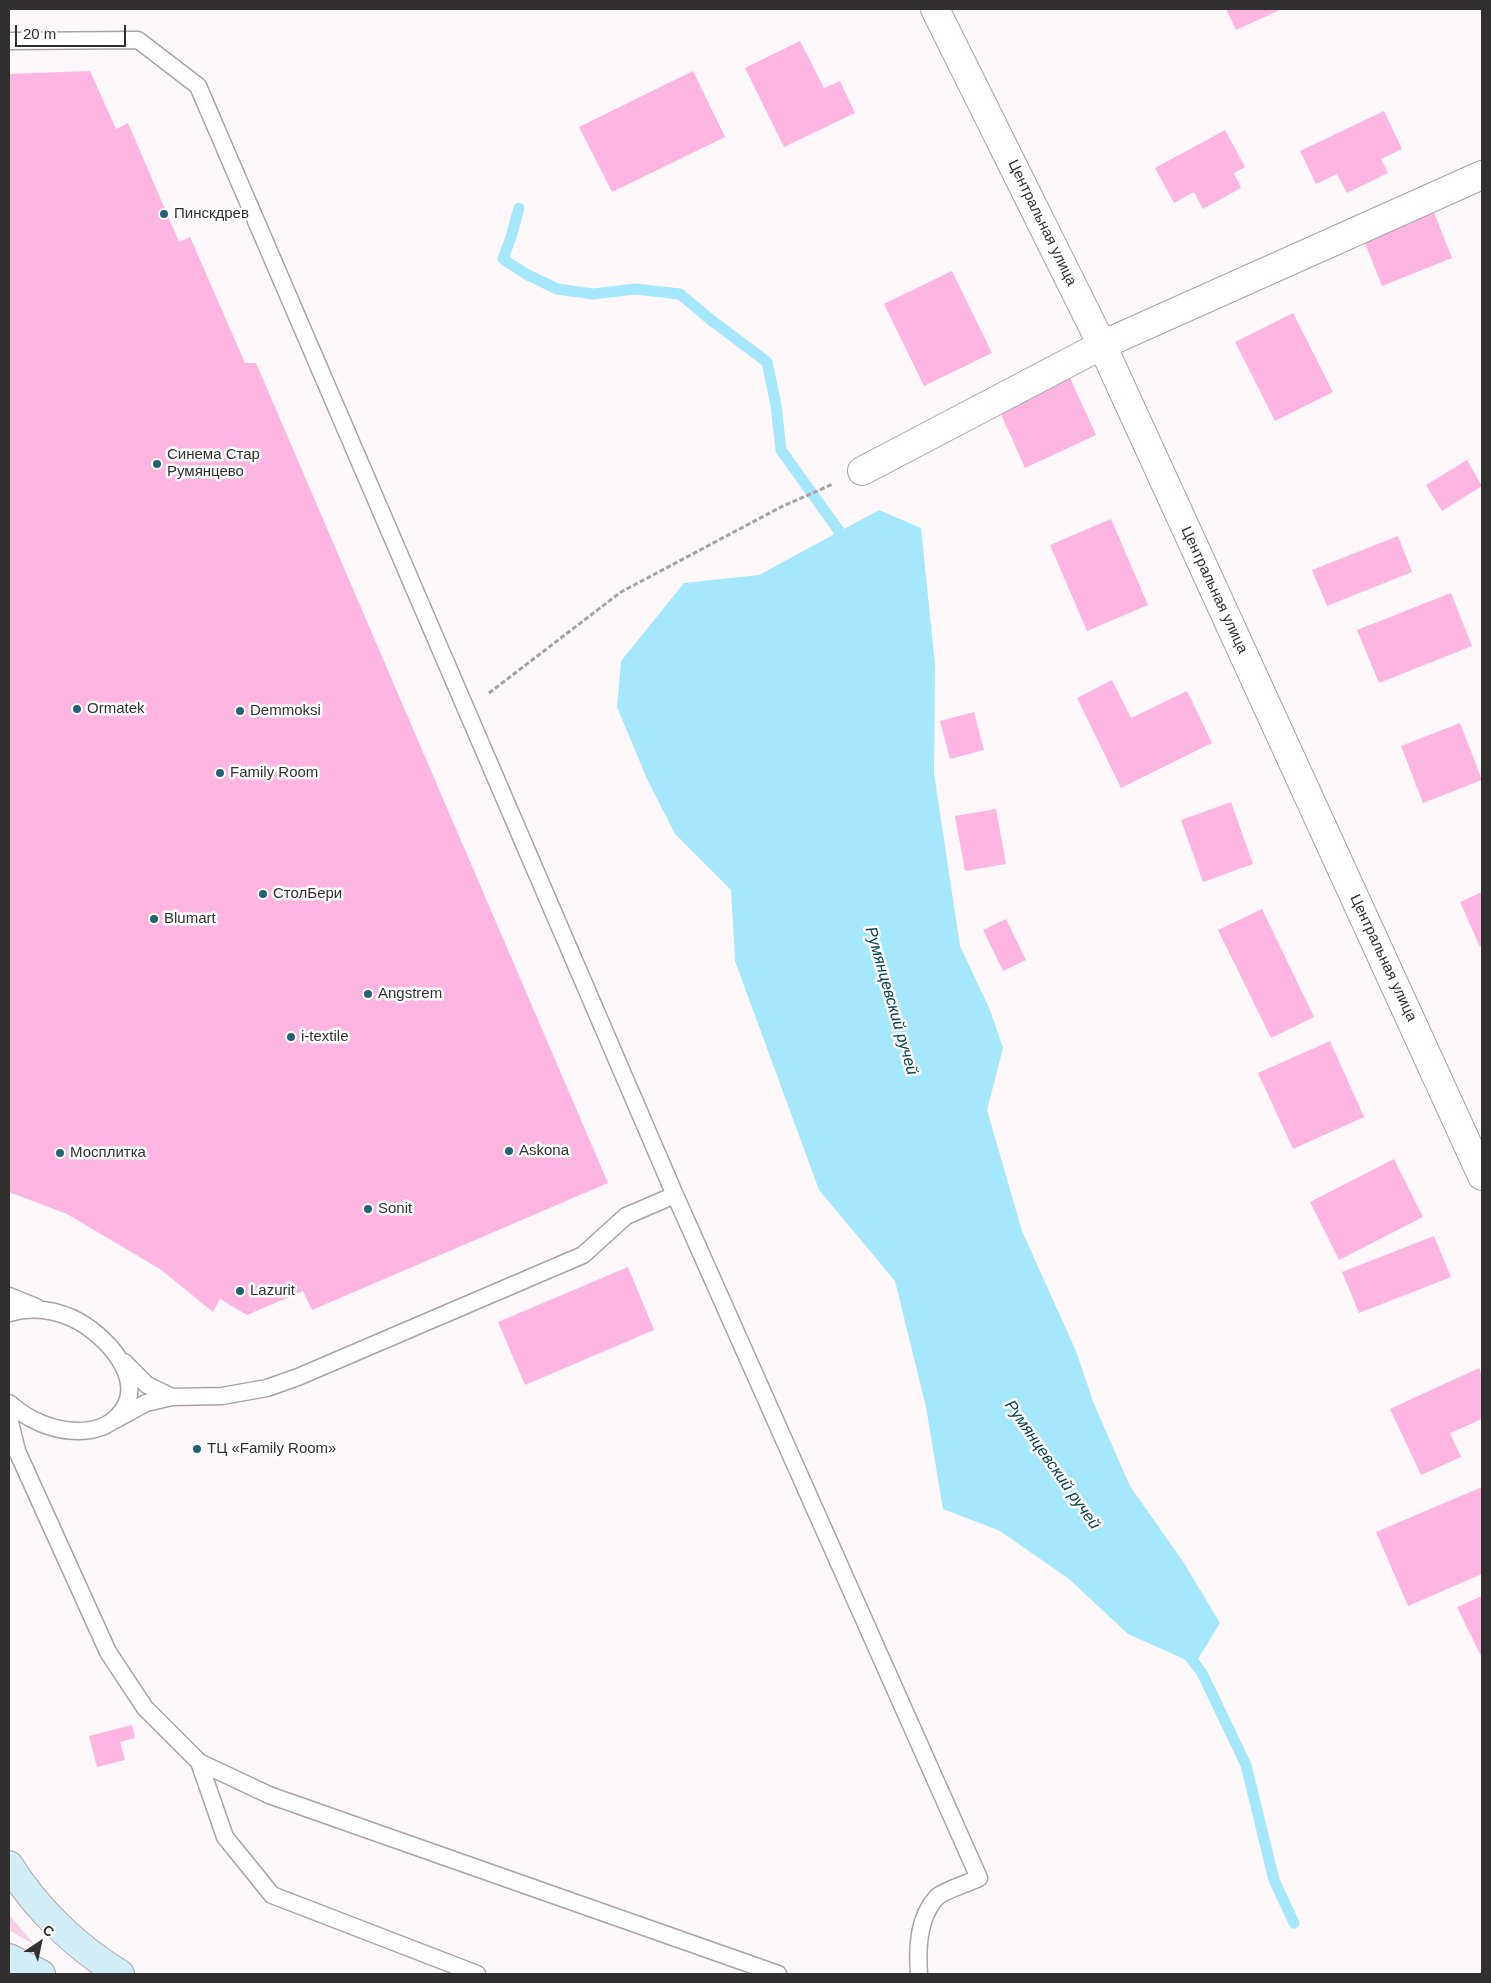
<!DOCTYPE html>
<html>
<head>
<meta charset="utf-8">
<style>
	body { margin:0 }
	#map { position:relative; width:1491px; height:1983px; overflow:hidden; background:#fef8fb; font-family:Helvetica,sans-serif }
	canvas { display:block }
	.frame { position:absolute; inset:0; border:10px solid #322f30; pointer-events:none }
	.north { position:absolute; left:15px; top:1918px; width:50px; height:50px; -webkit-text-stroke:4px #fff; paint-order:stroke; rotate:34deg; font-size:14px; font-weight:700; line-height:20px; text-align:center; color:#322f30 }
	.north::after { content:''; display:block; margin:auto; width:18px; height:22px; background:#322f30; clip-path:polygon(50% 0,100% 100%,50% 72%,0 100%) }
	.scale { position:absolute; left:15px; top:25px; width:111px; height:22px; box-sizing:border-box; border:2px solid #322f30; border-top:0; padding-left:6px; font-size:15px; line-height:18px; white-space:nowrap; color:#322f30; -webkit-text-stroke:4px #fff; paint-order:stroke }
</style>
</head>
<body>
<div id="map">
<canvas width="1491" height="1983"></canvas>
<div class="frame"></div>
<div class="north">С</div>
<div class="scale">20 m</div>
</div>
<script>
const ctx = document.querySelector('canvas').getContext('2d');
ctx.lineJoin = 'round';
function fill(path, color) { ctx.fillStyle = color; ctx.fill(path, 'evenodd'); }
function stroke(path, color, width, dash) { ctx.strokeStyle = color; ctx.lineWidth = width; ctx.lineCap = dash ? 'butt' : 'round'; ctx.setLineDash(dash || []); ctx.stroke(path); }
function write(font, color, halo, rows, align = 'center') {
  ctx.font = font + ' Helvetica,sans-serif'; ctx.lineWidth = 5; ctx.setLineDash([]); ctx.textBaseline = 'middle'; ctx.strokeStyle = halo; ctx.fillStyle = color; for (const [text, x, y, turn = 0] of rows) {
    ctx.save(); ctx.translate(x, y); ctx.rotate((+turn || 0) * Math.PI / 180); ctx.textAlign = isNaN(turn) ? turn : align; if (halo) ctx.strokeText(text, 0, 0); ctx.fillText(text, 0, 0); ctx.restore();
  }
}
fill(new Path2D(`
	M9 1915 35 1945 9 1930Z`), '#f8cfe6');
fill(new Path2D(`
	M879 510 921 528 935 665 934 773 960 946 990 1010 1003 1048 987 1110 1022 1231 1076 1351 1094 1404 1130 1486 1184 1563 1220 1623 1195 1664 1128 1634 1069 1579 1000 1531 943 1509 926 1407 895 1281 819 1190 735 961 731 890 675 834 647 779 617 707 621 661 684 583 759 575Z`), '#a5e8fe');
stroke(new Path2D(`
	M519 208 511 237 503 259 526 274 557 289 593 294 635 289 680 294 711 320 767 362 776 405 781 450 839 531V546
	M1186 1652 1202 1673 1246 1765 1274 1880 1294 1923`), '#a5e8fe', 11);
fill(new Path2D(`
	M1226 9H1282L1236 30Z
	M800 41 824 88 840 81 855 113 784 147 745 68Z
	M90 71 116 129 128 123 179 242 190 237 245 363H256L608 1183 312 1310 303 1291 247 1315 220 1299 213 1312 160 1269 67 1214 9 1192V74Z
	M693 71 725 137 612 192 579 127Z
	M1384 111 1402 149 1381 159 1388 173 1347 193 1337 174 1316 184 1300 151Z
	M1225 130 1245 167 1234 173 1241 188 1203 209 1194 192 1174 203 1155 168Z
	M1433 210 1452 258 1382 286 1363 238Z
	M952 271 992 353 924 386 884 304Z
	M1293 313 1333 392 1275 421 1235 342Z
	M1070 378 1096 435 1025 468 999 410Z
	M1467 460 1482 486 1442 511 1426 485Z
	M1111 519 1148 605 1087 631 1050 545Z
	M1398 536 1412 572 1327 606 1312 570Z
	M1451 593 1472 646 1379 683 1357 630Z
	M1112 680 1131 718 1187 691 1212 743 1121 788 1077 698Z
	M974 712 984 750 950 759 940 721Z
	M1460 723 1482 780 1423 803 1401 746Z
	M1231 802 1253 864 1203 882 1181 820Z
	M996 809 1006 864 965 871 955 816Z
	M1482 892V946L1480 947 1460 902Z
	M1262 909 1314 1017 1271 1038 1218 930Z
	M1006 919 1026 960 1003 971 983 930Z
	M1330 1041 1364 1117 1293 1149 1258 1073Z
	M1394 1159 1423 1217 1339 1260 1310 1202Z
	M1434 1236 1451 1277 1359 1313 1342 1272Z
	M628 1267 654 1330 525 1385 498 1322Z
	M1479 1368 1482 1375V1419L1450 1433 1461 1457 1421 1475 1390 1409Z
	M1482 1487V1574L1408 1606 1376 1532Z
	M1482 1596V1658L1457 1607Z
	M132 1725 135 1738 120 1742 125 1760 97 1767 89 1736Z`), '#feb6e0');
const service = new Path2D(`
	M9 41 138 40 198 86 675 1195 626 1216 583 1255 298 1377 267 1388 222 1396 172 1397 146 1403 115 1420
	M675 1195 979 1878C969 1883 945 1890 937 1897 918 1917 917 1948 919 1974
	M9 1296 36 1307
	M9 1313C30 1307 52 1309 72 1318 105 1333 152 1383 117 1417 107 1427 92 1431 78 1431 53 1431 28 1420 9 1403
	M124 1362 147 1385 172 1397
	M9 1418 17 1451 108 1652 145 1708 199 1762 269 1795 778 1974
	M199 1762 225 1837 272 1895 477 1974`);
const minor = new Path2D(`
	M935 9 1102 345 1482 1176
	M862 471 1102 345 1482 175`);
const secondary = new Path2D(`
	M9 1865C36 1909 76 1947 120 1974
	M9 1958 41 1974`);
stroke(service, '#aaa3a6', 19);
stroke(minor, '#aaa3a6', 30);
stroke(secondary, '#aaa3a6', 30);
stroke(new Path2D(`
	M489 693 621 592 781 507 833 484`), '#a7a2a5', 3, [5, 2.5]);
stroke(service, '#fff', 16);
stroke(minor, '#fff', 28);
stroke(secondary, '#d1edf5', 28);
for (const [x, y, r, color] of [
	[164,214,5,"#206376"],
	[157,464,5,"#206376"],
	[77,709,5,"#206376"],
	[240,711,5,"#206376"],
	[220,773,5,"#206376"],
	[263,894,5,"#206376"],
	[154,919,5,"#206376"],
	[368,994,5,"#206376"],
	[291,1037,5,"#206376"],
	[509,1151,5,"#206376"],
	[60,1153,5,"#206376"],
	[368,1209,5,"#206376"],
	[240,1291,5,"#206376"],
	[197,1449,5,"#206376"]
]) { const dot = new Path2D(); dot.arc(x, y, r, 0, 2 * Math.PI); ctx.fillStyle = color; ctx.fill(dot); stroke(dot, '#fff', 2); }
write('15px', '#322f30', '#fff', [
	["Пинскдрев",174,214],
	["Синема Стар",167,455],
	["Румянцево",167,472],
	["Ormatek",87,709],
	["Demmoksi",250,711],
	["Family Room",230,773],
	["СтолБери",273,894],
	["Blumart",164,919],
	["Angstrem",378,994],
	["i-textile",301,1037],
	["Askona",519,1151],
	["Мосплитка",70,1153],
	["Sonit",378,1209],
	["Lazurit",250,1291],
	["ТЦ «Family Room»",207,1449]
], 'left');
write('15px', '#322f30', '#fff', [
	["Центральная улица",1042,223,64],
	["Центральная улица",1214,590,65],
	["Центральная улица",1383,958,65]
]);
write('italic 16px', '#04414f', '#fff', [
	["Румянцевский ручей",891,1001,74],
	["Румянцевский ручей",1052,1465,55]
]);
</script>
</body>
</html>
